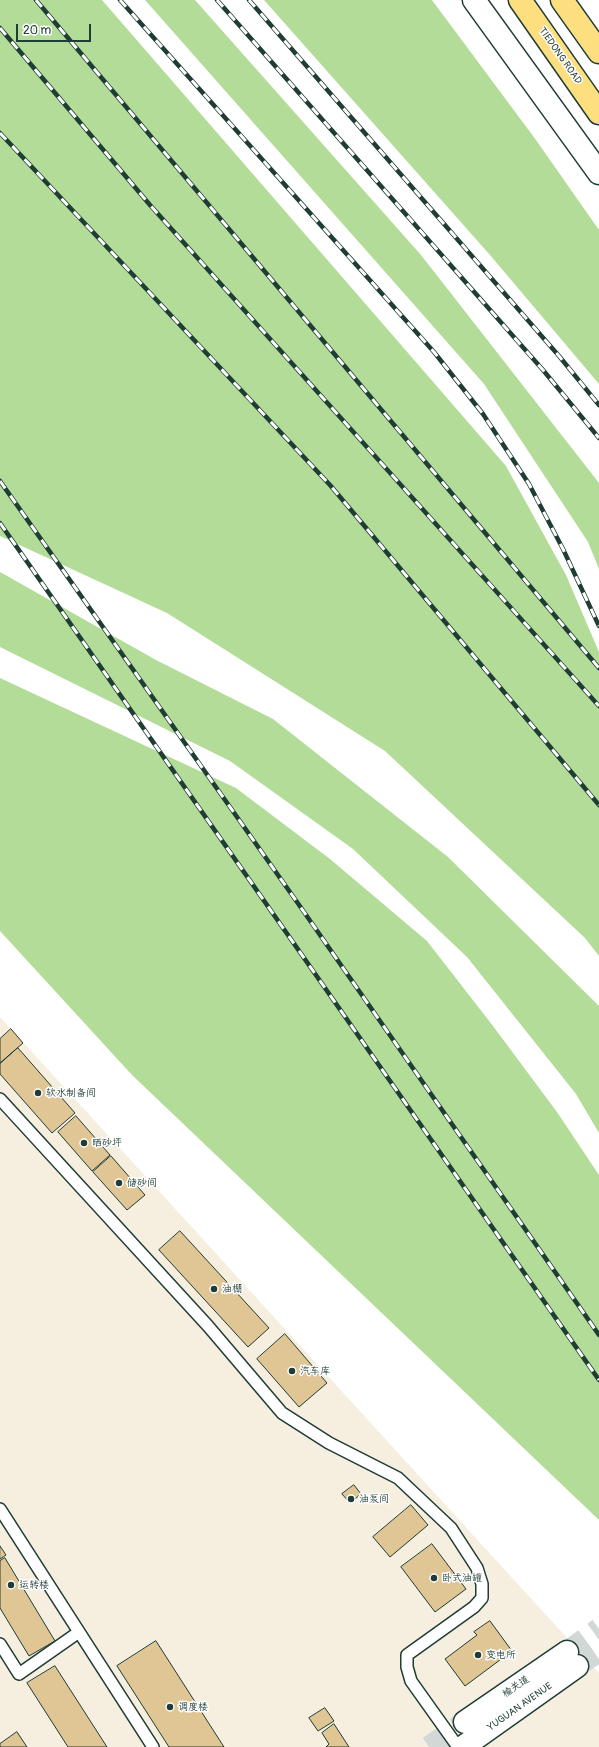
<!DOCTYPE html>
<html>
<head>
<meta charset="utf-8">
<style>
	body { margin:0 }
	#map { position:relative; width:599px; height:1747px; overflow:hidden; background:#fff; font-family:Pangolin,sans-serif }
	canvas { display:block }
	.scale { position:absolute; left:16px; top:24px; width:75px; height:18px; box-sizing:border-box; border:2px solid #1f3d34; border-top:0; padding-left:5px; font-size:12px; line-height:14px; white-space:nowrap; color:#1f3d34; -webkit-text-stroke:3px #fff; paint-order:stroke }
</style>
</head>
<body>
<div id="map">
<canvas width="599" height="1747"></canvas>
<div class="scale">20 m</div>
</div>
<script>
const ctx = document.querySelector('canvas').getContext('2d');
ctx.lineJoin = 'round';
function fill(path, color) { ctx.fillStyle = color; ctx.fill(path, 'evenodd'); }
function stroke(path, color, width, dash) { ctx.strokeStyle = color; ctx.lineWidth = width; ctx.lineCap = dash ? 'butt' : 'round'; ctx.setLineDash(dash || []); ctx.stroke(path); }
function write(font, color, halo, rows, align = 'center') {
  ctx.font = font + ' Pangolin,"LXGW WenKai TC",sans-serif'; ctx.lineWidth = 3; ctx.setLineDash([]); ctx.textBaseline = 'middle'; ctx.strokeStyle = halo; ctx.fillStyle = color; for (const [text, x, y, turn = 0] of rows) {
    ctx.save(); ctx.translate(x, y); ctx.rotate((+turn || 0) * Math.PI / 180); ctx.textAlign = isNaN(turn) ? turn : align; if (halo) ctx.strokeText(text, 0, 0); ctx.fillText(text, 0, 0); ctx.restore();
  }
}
fill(new Path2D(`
	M0 1017 599 1673V1747H0Z`), '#f6eedf');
fill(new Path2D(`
	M0 0H102L506 466 566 575 599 652V956L585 938 385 751 167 613 0 536Z
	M145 0H195L421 255 599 483V569L588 542 484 384Z
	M264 0H432L536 140 599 230V384L490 255Z
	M0 572 156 660 273 719 448 857 599 1006V1133L576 1094 467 957 353 849 230 761 0 647Z
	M0 678 236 788 330 859 427 941 493 1026 557 1112 599 1175V1520L132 1075 0 931Z`), '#b3dc98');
const building = new Path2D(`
	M11 1029 23 1043 0 1063V1039Z
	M18 1048 75 1113 52 1133 0 1074V1064Z
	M76 1116 110 1155 92 1171 58 1132Z
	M111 1156 145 1195 127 1210 93 1172Z
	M180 1231 269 1328 248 1347 159 1250Z
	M285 1334 327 1383 299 1407 257 1359Z
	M354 1485 361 1494 350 1503 342 1494Z
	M411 1505 428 1525 390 1557 373 1537Z
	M432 1544 466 1589 435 1612 401 1567Z
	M0 1546 6 1555 0 1559Z
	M5 1558 55 1641 29 1656 0 1608V1561Z
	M490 1621 512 1651 465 1686 445 1659 477 1635 474 1632Z
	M156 1641 224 1747H169L117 1666Z
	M55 1666 107 1747H68L27 1683Z
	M325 1708 334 1721 318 1731 309 1718Z
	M334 1724 349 1747H326L329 1744 322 1733Z
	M17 1732 27 1747H0V1744Z`);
fill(building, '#e0c595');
stroke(building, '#1f3d34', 1);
stroke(new Path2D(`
	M567 1652 599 1629
	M577 1666 599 1651
	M429 1747 465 1722`), '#d2d8d6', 22, [22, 11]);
const service = new Path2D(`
	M0 1099 208 1326 282 1413 329 1443 398 1478 451 1528 477 1568 482 1584V1598L474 1607 407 1655V1667L411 1681 458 1747
	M0 1509 153 1747
	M0 1644 19 1674 79 1632`);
const minor = new Path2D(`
	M474 0 599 173`);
const secondary = new Path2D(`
	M465 1722 567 1652
	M463 1747 577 1666`);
const primary = new Path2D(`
	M520 0 599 113`);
const trunk = new Path2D(`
	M562 0 599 52`);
stroke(service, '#1f3d34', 14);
stroke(minor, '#1f3d34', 25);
stroke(secondary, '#1f3d34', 25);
stroke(primary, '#1f3d34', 25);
stroke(trunk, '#1f3d34', 25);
stroke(service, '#fff', 11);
stroke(minor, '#fff', 22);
stroke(secondary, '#fff', 22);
stroke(primary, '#fddf80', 22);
stroke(trunk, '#fddf80', 22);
const rail = new Path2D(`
	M36 0 599 668
	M120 0 434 352 483 414 529 484 563 549 599 626
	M217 0 543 370 599 438
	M249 0 559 356 599 405
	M0 28 150 205 599 706
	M0 133 330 485 599 805
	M0 481 297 902 599 1335
	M0 523 599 1380`);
stroke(rail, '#1f3d34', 4.5);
stroke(rail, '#fff', 3, [9]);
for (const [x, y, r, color] of [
	[38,1093,4,"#1f3d34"],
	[84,1143,4,"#1f3d34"],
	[119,1183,4,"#1f3d34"],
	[214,1289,4,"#1f3d34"],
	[292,1371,4,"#1f3d34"],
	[351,1499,4,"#1f3d34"],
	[434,1578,4,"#1f3d34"],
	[11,1585,4,"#1f3d34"],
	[478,1655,4,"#1f3d34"],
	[170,1707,4,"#1f3d34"]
]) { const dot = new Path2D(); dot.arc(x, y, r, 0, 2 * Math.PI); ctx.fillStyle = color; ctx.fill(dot); stroke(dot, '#fff', 1.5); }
write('10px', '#1f3d34', '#fff', [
	["TIEDONG ROAD",560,56,55],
	["榆关道",516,1687,-34],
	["YUGUAN AVENUE",520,1707,-35]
]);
write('10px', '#1f3d34', '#fff', [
	["软水制备间",46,1093],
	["晒砂坪",92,1143],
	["储砂间",127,1183],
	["油棚",222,1289],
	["汽车库",300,1371],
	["油泵间",359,1499],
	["卧式油罐",442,1578],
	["运转楼",19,1585],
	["变电所",486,1655],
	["调度楼",178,1707]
], 'left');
</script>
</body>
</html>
